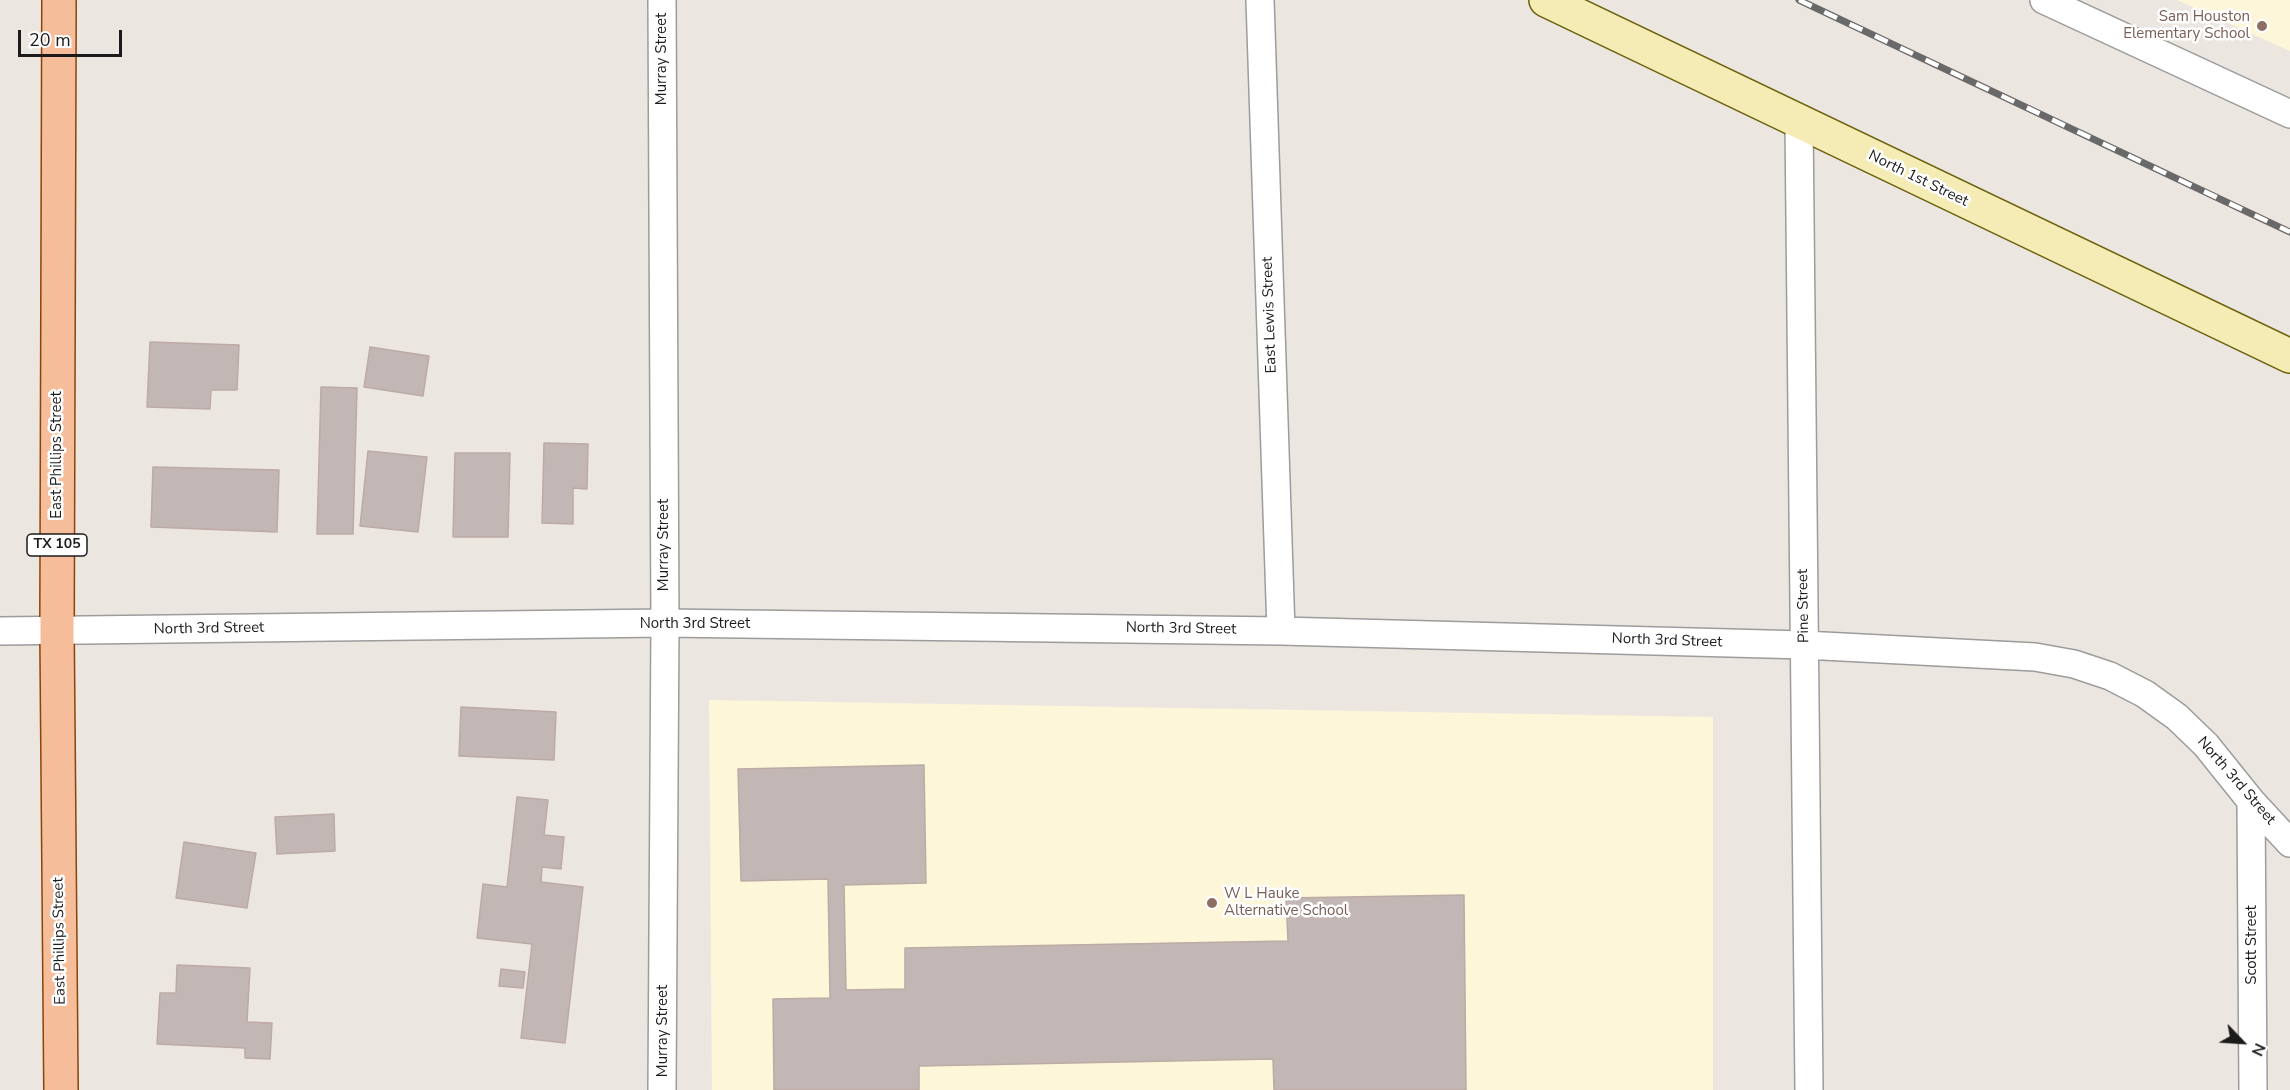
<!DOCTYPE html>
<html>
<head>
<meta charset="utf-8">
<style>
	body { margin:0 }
	#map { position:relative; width:2290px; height:1090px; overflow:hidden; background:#ece6e1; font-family:"Nunito Sans",sans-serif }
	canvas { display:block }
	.north { position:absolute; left:2212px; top:1012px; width:60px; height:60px; -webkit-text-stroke:4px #fff; paint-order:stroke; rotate:115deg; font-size:16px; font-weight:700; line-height:24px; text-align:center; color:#1b1b1b }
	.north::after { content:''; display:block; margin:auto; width:21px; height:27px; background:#1b1b1b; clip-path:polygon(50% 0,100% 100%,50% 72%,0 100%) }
	.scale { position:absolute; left:18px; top:30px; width:104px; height:27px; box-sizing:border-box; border:3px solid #1b1b1b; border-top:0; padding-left:8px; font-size:18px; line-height:21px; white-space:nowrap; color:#1b1b1b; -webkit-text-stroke:4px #fff; paint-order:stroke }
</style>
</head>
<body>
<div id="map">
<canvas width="2290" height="1090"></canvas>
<div class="north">N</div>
<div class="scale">20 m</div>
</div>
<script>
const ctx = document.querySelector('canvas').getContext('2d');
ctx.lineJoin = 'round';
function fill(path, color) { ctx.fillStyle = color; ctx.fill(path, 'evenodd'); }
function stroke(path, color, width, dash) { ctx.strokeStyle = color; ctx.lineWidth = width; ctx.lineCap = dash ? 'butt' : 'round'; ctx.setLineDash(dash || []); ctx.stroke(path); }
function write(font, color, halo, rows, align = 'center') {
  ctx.font = font + ' "Nunito Sans",sans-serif'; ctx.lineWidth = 5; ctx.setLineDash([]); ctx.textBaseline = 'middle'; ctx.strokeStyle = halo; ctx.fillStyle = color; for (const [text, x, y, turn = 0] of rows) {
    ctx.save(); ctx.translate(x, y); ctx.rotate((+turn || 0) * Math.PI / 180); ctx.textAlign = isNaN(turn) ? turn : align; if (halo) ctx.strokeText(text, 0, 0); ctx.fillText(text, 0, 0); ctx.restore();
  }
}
fill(new Path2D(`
	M2177 0H2290V51Z
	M709 700 1713 717V1090H712Z`), '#fdf6d9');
const building = new Path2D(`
	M150 342 239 345 237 390H211L210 409 147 407Z
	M370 347 429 356 423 396 364 387Z
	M321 387 357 388 353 534H317Z
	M544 443 588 444 587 489 573 488V524L542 523Z
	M368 451 427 457 418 532 360 526Z
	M455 453H510L508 537H453Z
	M153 467 279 470 277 532 151 527Z
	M461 707 556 712 554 760 459 756Z
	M924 765 926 883 844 885 846 990 905 989V948L1288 941 1286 898 1464 895 1466 1090H1274L1273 1059 919 1066V1090H774L773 999 830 998 828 879 741 881 738 769Z
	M517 797 548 800 544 835 564 837 561 869 542 867 541 882 583 887 565 1043 521 1038 532 944 477 938 483 884 507 887Z
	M334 814 335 851 277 854 275 817Z
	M184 842 256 853 247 908 176 898Z
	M177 965 250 968 247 1022 272 1023 270 1059 245 1058V1048L157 1044 160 993H176Z
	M501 969 525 972 523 988 499 986Z`);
fill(building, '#c3b7b5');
stroke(building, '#bdaaa4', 1.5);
const street = new Path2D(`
	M1260 0 1281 631
	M2044 0 2290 114
	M1799 122 1809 1090
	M0 631 665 623 1281 631 1804 645 2035 657 2074 664 2110 676 2145 694 2177 717 2206 745 2251 801 2290 843
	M2251 801 2253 1090
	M662 1090 665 623 662 0`);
const secondary = new Path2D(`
	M1546 0 2290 356`);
const primary = new Path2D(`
	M59 0 57 631 61 1090`);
stroke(street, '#9c9c9c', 30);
stroke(secondary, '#6a610a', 36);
stroke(primary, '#8a4407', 36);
stroke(street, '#fff', 27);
stroke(secondary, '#f5ecb5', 33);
stroke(primary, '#f6bd9b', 33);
const rail = new Path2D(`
	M1799 0 2290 232`);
stroke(rail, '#696969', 7);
stroke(rail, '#fff', 4.5, [14]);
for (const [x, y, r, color] of [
	[2262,26,6,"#8d6e63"],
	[1212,903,6,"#8d6e63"]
]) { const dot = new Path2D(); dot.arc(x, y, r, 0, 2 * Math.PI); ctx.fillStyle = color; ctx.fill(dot); stroke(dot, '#fff', 2); }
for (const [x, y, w] of [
	[57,545,60]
]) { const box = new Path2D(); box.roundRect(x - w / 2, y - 11, w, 22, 4.5); ctx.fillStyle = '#fff'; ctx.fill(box); stroke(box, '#1b1b1b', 1.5); }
write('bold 14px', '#1b1b1b', null, [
	["TX 105",57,545]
]);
write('15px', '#785e54', '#fff', [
	["Sam Houston",2250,17],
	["Elementary School",2250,34],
	["W L Hauke",1224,894,"left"],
	["Alternative School",1224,911,"left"]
], 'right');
write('15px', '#1b1b1b', '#fff', [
	["Murray Street",662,59,-90],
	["North 1st Street",1918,179,26],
	["East Lewis Street",1270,315,-92],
	["East Phillips Street",57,455,-90],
	["Murray Street",664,545,-90],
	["Pine Street",1804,606,-91],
	["North 3rd Street",695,624],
	["North 3rd Street",209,629,-1],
	["North 3rd Street",1181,629,1],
	["North 3rd Street",1667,641,2],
	["North 3rd Street",2236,781,49],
	["East Phillips Street",60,941,-91],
	["Scott Street",2252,945,-90],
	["Murray Street",663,1031,-90]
]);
</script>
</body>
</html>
